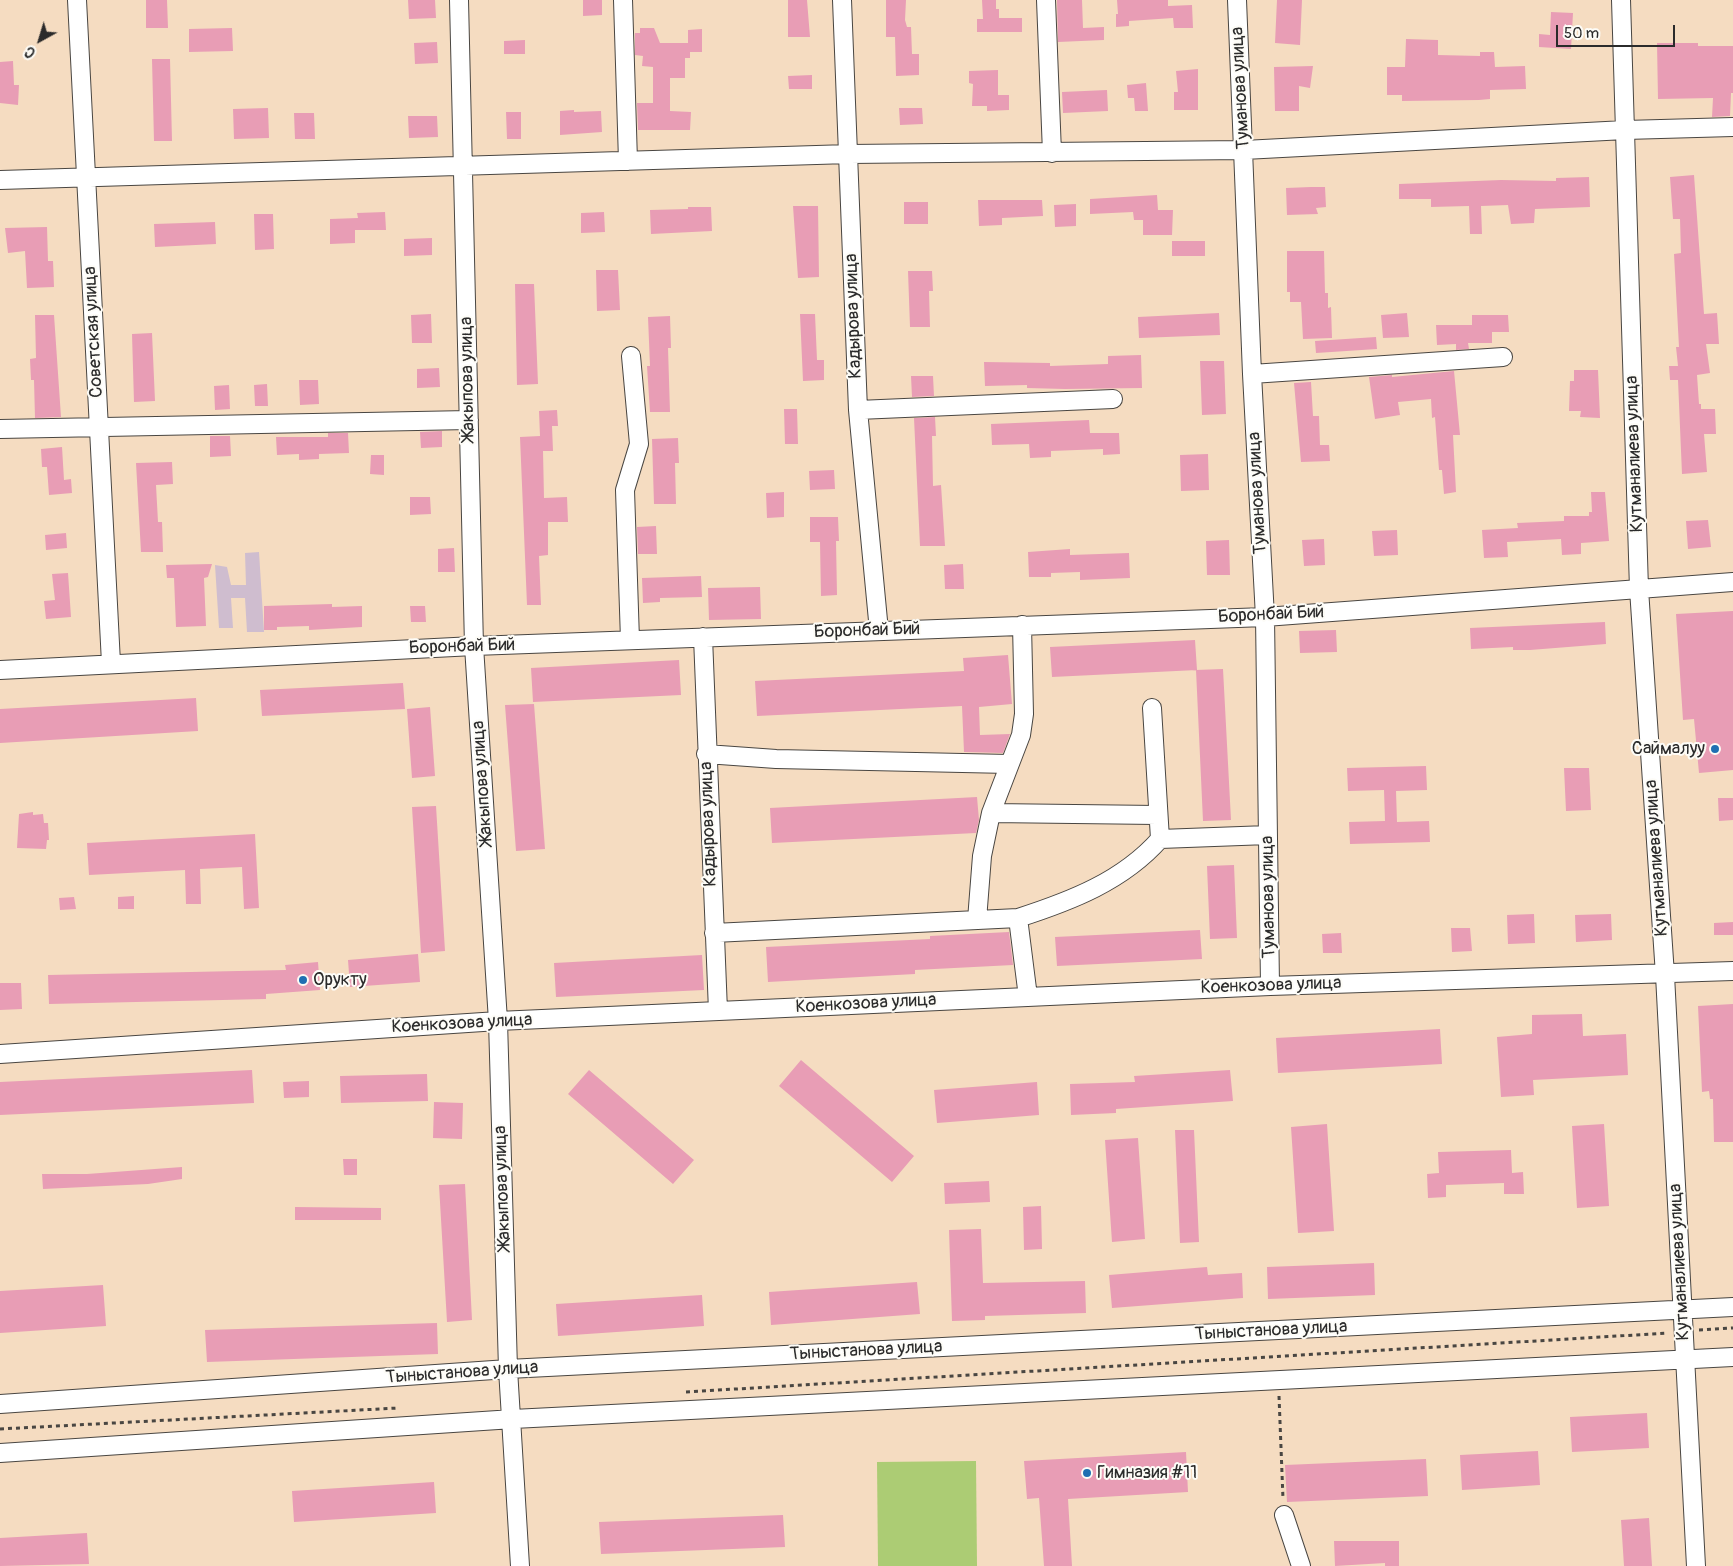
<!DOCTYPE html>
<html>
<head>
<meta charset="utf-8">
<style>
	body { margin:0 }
	#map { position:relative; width:1733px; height:1566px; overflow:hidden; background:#f5dcc1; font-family:Pangolin,sans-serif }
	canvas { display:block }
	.north { position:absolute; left:15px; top:15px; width:50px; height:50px; -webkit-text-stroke:4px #fdfcf7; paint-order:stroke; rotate:219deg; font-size:14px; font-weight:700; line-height:20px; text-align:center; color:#2b2b2b }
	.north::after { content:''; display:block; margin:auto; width:18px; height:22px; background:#2b2b2b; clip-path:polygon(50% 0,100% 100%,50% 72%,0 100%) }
	.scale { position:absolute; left:1556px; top:25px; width:119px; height:22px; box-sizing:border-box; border:2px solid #2b2b2b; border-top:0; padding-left:6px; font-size:15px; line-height:18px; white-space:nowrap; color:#2b2b2b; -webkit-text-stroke:4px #fdfcf7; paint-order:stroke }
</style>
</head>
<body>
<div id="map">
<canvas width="1733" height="1566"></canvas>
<div class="north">С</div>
<div class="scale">50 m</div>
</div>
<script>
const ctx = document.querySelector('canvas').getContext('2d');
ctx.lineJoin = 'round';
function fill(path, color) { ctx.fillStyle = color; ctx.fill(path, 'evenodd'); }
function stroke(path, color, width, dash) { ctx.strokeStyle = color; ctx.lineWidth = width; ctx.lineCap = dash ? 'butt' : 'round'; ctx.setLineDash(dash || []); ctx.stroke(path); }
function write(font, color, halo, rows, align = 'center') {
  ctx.font = font + ' Pangolin,sans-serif'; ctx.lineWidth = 4; ctx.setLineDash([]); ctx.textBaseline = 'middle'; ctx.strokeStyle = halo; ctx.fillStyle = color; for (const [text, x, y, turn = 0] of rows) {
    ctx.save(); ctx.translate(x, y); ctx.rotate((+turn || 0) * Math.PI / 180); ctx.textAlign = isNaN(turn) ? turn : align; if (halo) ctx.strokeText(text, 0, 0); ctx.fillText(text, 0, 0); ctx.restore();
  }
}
fill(new Path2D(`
	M259 552 264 632H247L245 598H231L233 628H219L215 565 227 567 231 585H246L245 553Z`), '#cfbdcf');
fill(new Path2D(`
	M976 1461 977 1566H878L877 1462Z`), '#accc74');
fill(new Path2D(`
	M146 0H167L168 28H146Z
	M408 0H435L436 18 409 19Z
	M583 0H602V15L583 16Z
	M788 0H807L810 37H788Z
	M886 0H906L905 20 907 27H911L912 54H919V75L896 76 895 37H886Z
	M982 0H996V9H999V18H1022V32H977V19H983Z
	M1057 0H1082L1083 28 1104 27V40L1058 42Z
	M1117 0H1168V6L1192 5 1193 28H1174L1173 18 1129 21V26L1116 27V14H1118Z
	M1277 0H1302L1300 45 1275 43Z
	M1551 12 1573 13 1571 49 1539 47V34L1550 35Z
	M232 28 233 51 189 52V29Z
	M640 28H654L660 43H688V30L702 29V52H690V58H685V78H670V111L691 112 690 130H638L637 103H653V67L642 66 643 56 635 55V33H640Z
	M1406 39 1438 40V55L1480 56V52H1494L1495 67 1525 66 1526 89 1490 90V99L1479 100 1402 101V95H1387V67H1405Z
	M525 40V54H504V41Z
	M437 42 438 63 415 64 414 43Z
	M1657 43H1698V46H1733V93H1731L1730 116 1712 117 1713 98 1658 99Z
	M152 59H170L172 141H154Z
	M13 61 14 85H19L18 105 0 103V62Z
	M1313 66 1310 88 1299 86V111H1275L1274 67Z
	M1198 69V110H1174V92H1178L1176 71Z
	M998 70V95H1009V110L987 111V106H972L973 84 969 83V71Z
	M812 75V89H789L788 76Z
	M1146 83 1148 111H1135L1134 98H1128L1127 85Z
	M1107 90 1108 111 1063 113 1062 92Z
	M268 108 269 138 234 139 233 109Z
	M899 108H922L923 124 900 125Z
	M574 110V112L601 111 602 132 560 135V111Z
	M506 112H521V139H507Z
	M294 113H314L315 139H295Z
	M408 116H437L438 137 409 138Z
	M1694 175 1704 314 1717 313 1719 344H1706L1710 373 1697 375 1699 404H1701V409H1715L1716 434H1704L1707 472 1682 474 1678 380H1670L1669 366H1678L1676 347H1679L1674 254 1681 253 1680 219H1673L1670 177Z
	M1589 177 1590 207 1535 209 1534 223 1511 224 1508 205 1481 206 1482 234H1470L1469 206 1431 207V199H1399V184L1501 180 1556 181V178Z
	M1311 187H1325L1326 207 1316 208 1318 214 1287 215 1286 188Z
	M1157 195 1158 210H1173L1172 235H1143V220H1134L1133 212 1090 214V199Z
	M978 200H1042L1043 216 1002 218V225L979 226Z
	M904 202H928V224H904Z
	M1076 204V226L1055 227 1054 205Z
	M793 206H818L819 277 798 278Z
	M688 207H711L712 231 651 234 650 210 688 209Z
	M385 212 386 230H355V243L330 244V219L358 218 357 213Z
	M604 212 605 232 581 233V213Z
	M254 214H273L274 249 255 250Z
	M215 222 216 244 155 247 154 224Z
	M47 227 48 261H53L54 287 27 288 25 251 8 253 5 228Z
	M432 238V255L404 256V239Z
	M1172 241H1205V256H1172Z
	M1287 251H1324L1325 293H1328V308L1331 307 1332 338 1303 339 1301 302H1290V292H1287Z
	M596 270H618L620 310 597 311Z
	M908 271H932L933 291H929L930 327H910Z
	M515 284H534L538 384 517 385Z
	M1219 313 1220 335 1139 338 1138 317Z
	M1407 313 1409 337 1383 338 1381 315Z
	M431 314 432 343H412L411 315Z
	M800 314H815L817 360H824V380L803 381Z
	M35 315H54L61 417 35 418 34 380H31L30 359 36 358Z
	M1472 315H1508L1509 332H1492V343H1468L1469 349 1456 350V344L1437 345 1436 325H1472Z
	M670 316 671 348H668L670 412H650L647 366H650L648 317Z
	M152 333 155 401 134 402 132 334Z
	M1376 337 1377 349 1316 353 1315 341Z
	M1141 355 1142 388 1065 389 1027 388V385L985 386 984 362 1050 363V366L1108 364V356Z
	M1200 361H1224L1226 414 1202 415Z
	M439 368 440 387 417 388V369Z
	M1574 370H1598L1600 418 1580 417 1581 411H1569L1570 381H1574Z
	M1454 371 1460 435H1453L1456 492 1444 494 1442 470H1439L1435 417 1432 418 1431 399 1398 402 1400 415 1375 419 1369 377 1392 375V377Z
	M911 376H933L934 396 912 397Z
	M299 380H318L319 404 300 405Z
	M1311 382 1313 416H1319L1320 445H1329L1330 461 1301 462 1294 383Z
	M267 384 268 406H255L254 385Z
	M229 385 230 409 215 410 214 386Z
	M784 409H797L798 444H785Z
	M557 410 558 426H552L553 451H543L544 498 567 497 568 522H548V555L539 556 541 605H527L520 437 540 436 539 411Z
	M935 417 936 436H932L933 486 941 485 945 546H920L914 418Z
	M1089 420 1090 433H1119L1120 454 1103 455V449L1051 451V457L1030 458 1029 444 992 445 991 424Z
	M442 431V447L421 448 420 432Z
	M328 433H348L349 453 319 454V459L299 460V454L277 455 276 437H328Z
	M210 436H230L231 456 210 457Z
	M678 438 679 463H675L676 504H654L652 439Z
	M62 447 64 480 71 479 72 493 49 495 47 467H42L41 449Z
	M1208 454 1209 490 1181 491 1180 455Z
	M371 455H384V475L370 474Z
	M172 462 173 484 156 485 158 522H162L163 552H141L136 463Z
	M834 470 835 489 810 490 809 471Z
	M784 492V517L767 518 766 493Z
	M1591 492H1605L1609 541 1581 543V554L1562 555 1561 539 1507 542 1508 557 1484 558 1482 530 1518 528 1517 523 1564 521V516H1589V512H1592Z
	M410 497H430L431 514 410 515Z
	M810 517H838L839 541H836L837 595 821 596 820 542H810Z
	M1708 520 1711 547 1688 549 1686 521Z
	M656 526 657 554H638L637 527Z
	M1397 530 1398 555 1374 556 1372 531Z
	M66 533 67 548 46 550 45 535Z
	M1324 539 1325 565 1304 566 1302 540Z
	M1229 540 1230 575H1207L1206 541Z
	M454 548 455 572H438V549Z
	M1070 549V555L1129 553 1130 578 1080 580V572L1051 573V577H1029L1028 552Z
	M212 564 208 577 204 578 206 626 176 627 174 578H167L166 565Z
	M963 564 964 589H945L944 565Z
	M68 573 71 617 46 619 44 601 55 600 52 574Z
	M701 576 702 597 660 598V602L643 603 642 578Z
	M760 587 761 619 709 620 708 588Z
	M332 604V607L362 606V627L309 630V626L277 627V630H264V606Z
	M410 606H425L426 622H411Z
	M1733 611V770L1699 773 1694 719 1683 720 1676 614Z
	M1605 622 1606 644 1530 650H1513V647L1471 649 1470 628Z
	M1336 630 1337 652 1300 653 1299 631Z
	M1195 640 1197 670 1052 677 1050 647Z
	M1008 655 1012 704 979 707 980 735 1010 734 1003 753 964 752 962 706 757 716 755 681 964 671 963 658Z
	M679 660 681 695 533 702 531 668Z
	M1223 669 1231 820 1203 821 1196 670Z
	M403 683 405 709 262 716 260 690Z
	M196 698 198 731 0 743V709Z
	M534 704 545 849 516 851 505 705Z
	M430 707 435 776 412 778 407 709Z
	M1426 766 1427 790 1396 791 1397 822 1429 821 1430 842 1350 844 1349 822 1385 821 1384 790 1348 791 1347 768Z
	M1564 768H1589L1591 810 1566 811Z
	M977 797 979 820 976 833 772 843 770 808Z
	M1718 798H1733V820L1719 821Z
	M436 806 445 951 421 953 412 807Z
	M33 812V815L43 814 44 823H48L49 840H47L46 849 17 848 19 814Z
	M255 834 259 908 244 909 242 867 200 869 201 904H186L185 870 89 875 87 843Z
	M1234 865 1237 938 1210 939 1207 866Z
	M134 896V909H118V897Z
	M74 897 76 909 60 910 59 898Z
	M1534 914 1535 943 1508 944 1507 915Z
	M1611 914 1612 940 1576 942 1575 915Z
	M1733 922V935H1714V923Z
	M1451 928H1470L1472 951 1452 952Z
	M1200 930 1202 959 1057 966 1055 937Z
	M1009 932 1013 965 915 970V974L768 982 766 947 930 939V936Z
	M1341 933 1342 953H1323L1322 934Z
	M418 954 420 982 350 987 348 960Z
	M702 955 704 990 556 997 554 963Z
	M318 962 320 990 266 994V999L49 1004 48 975 286 970 285 965Z
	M0 983H21L22 1009 0 1010Z
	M1733 1004V1142H1714L1713 1099H1710L1709 1091 1702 1092 1698 1006Z
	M1582 1014 1583 1036 1626 1034 1628 1075 1533 1080 1534 1095 1501 1097 1497 1037 1532 1034V1015Z
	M1440 1029 1442 1064 1278 1073 1276 1038Z
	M801 1060 914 1156 892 1182 779 1086Z
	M252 1070 254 1103 0 1115V1082Z
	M589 1070 694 1160 673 1184 568 1094Z
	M1230 1070 1233 1101 1116 1109V1113L1071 1115 1070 1084 1135 1082 1134 1076Z
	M427 1074 428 1101 341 1103 340 1076Z
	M309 1081V1097L284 1098 283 1082Z
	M1037 1082 1039 1115 937 1123 934 1090Z
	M434 1102 463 1103 462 1139 433 1138Z
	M1327 1124 1334 1231 1298 1233 1291 1127Z
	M1604 1124 1609 1206 1577 1208 1572 1126Z
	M1175 1130H1194L1199 1242 1180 1243Z
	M1138 1138 1145 1239 1112 1242 1105 1140Z
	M1511 1150 1512 1173 1523 1172 1524 1194H1504V1183L1446 1185V1197L1428 1198 1427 1174 1439 1173 1438 1152Z
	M343 1159H357V1175H344Z
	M182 1167V1179L148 1184 43 1189 42 1174H87Z
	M989 1181 990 1202 945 1204 944 1183Z
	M465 1184 472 1320 447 1322 439 1185Z
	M1041 1206 1042 1249 1024 1250 1023 1207Z
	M295 1207 381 1208V1220H295Z
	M981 1229 983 1283 1085 1281 1086 1313 985 1316V1320L952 1321 949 1230Z
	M1374 1263 1375 1295 1268 1299 1267 1267Z
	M1207 1267 1208 1275 1242 1273 1243 1298 1112 1308 1109 1275Z
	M917 1282 920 1314 771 1325 769 1292Z
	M103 1285 106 1326 0 1333V1291Z
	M702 1295 704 1326 558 1336 556 1304Z
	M437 1323 438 1354 207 1362 205 1330Z
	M1647 1413 1649 1448 1572 1452 1570 1417Z
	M1538 1451 1540 1485 1462 1490 1460 1455Z
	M1186 1452 1188 1492 1068 1499 1072 1566H1044L1039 1498 1027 1499 1024 1461Z
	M1426 1459 1428 1496 1287 1502 1285 1465Z
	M434 1482 436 1513 294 1522 292 1491Z
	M783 1515 785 1547 601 1554 599 1522Z
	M1649 1518 1652 1566H1624L1621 1520Z
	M87 1533 89 1564 0 1566V1538Z
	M1334 1541H1399V1566H1385V1563L1335 1566Z`), '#e89db5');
const minor = new Path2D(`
	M77 0 111 663
	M459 0 474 646 498 1021 508 1369 520 1566
	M623 0 628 161
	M842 0 858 410 879 631
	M1046 0 1052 153
	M1237 0 1252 374 1265 617 1270 986
	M1621 0 1639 589 1665 975 1696 1566
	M0 180 849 154 1244 150 1625 130 1733 127
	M1252 374 1503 357
	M858 410 1113 399
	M0 429 469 420
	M703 637 718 1011
	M630 640 625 490 639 444 631 356
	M0 670 474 646 1265 617 1733 582
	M1152 708 1160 839 1268 835
	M706 754 776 759 1009 764
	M991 813 1157 815
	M1018 918 1028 997
	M977 920 982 856 991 813 1021 735 1024 714 1022 625
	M714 933 1018 918C1071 901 1123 881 1160 839
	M0 1054 498 1021 1270 986 1733 971
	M0 1404 508 1369 1733 1307
	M0 1453 513 1419 1733 1357
	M1284 1515 1301 1566`);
stroke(minor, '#494642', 20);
stroke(new Path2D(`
	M1699 1330 1733 1328
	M686 1392 1668 1333
	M1279 1396 1283 1499
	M0 1429 398 1408`), '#494642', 3, [4, 4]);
stroke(minor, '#fff', 18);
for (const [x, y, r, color] of [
	[1715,749,5,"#1f6fb2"],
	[303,980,5,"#1f6fb2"],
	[1087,1473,5,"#1f6fb2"]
]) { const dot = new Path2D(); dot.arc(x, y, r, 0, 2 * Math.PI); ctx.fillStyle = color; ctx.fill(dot); stroke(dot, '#fdfcf7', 2); }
write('18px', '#2b2b2b', '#fdfcf7', [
	["Туманова улица",1241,88,-93],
	["Кадырова улица",854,316,-92],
	["Советская улица",94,332,-93],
	["Жакыпова улица",468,379,-91],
	["Кутманалиева улица",1635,454,-92],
	["Туманова улица",1258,493,-93],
	["Боронбай Бий",1271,615,-3],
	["Боронбай Бий",867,631,-2],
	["Боронбай Бий",462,647,-2],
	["Жакыпова улица",483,783,-94],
	["Кадырова улица",709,824,-92],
	["Кутманалиева улица",1657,858,-94],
	["Туманова улица",1269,897,-91],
	["Коенкозова улица",1271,986,-2],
	["Коенкозова улица",866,1004,-3],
	["Коенкозова улица",462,1024,-3],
	["Жакыпова улица",503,1188,-92],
	["Кутманалиева улица",1680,1262,-93],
	["Тыныстанова улица",1271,1331,-3],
	["Тыныстанова улица",866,1351,-3],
	["Тыныстанова улица",462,1373,-4]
]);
write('18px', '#2b2b2b', '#fdfcf7', [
	["Саймалуу",1705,749,"right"],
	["Орукту",313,980],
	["Гимназия #11",1097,1473]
], 'left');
</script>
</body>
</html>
